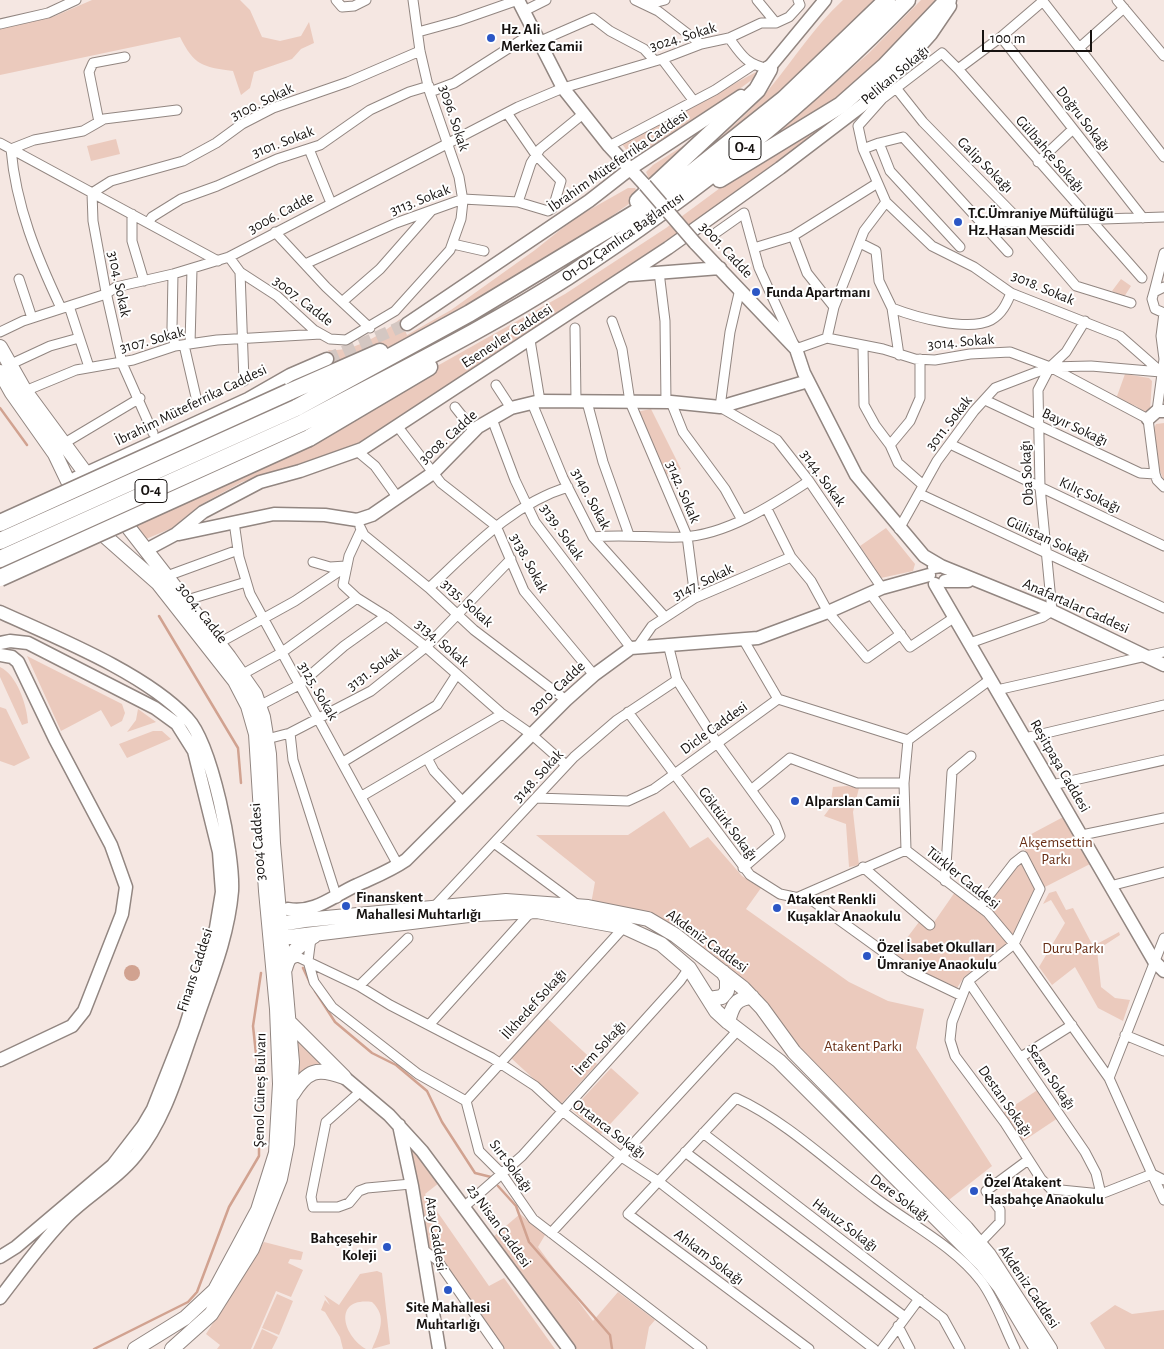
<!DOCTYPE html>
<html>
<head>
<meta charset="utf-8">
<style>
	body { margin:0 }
	#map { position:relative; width:1164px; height:1349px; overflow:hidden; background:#f5e7e2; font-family:"Alegreya Sans",sans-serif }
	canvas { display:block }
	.scale { position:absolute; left:982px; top:30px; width:110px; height:22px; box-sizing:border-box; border:2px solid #161210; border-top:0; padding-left:6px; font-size:15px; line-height:18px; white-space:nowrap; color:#161210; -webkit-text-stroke:4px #fff; paint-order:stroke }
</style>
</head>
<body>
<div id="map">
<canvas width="1164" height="1349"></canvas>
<div class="scale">100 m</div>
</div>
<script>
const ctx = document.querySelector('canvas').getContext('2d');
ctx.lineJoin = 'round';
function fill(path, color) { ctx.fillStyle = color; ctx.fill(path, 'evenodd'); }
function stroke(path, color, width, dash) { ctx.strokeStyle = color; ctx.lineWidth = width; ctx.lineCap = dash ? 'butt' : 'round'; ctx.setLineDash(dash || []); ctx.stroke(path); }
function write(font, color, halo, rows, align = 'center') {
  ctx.font = font + ' "Alegreya Sans",sans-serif'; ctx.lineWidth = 4; ctx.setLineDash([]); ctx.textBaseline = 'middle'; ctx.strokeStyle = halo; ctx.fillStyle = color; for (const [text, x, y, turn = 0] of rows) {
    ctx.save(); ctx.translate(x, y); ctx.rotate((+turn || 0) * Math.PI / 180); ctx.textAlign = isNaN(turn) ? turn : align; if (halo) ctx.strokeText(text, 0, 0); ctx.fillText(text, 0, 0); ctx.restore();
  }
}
fill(new Path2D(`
	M92 0H240L250 10 262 37 280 41 301 36 309 22 314 43 301 49 292 59 254 72 250 88 241 95 233 71C202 67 194 65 180 37L0 75V28L55 16Z
	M843 0H877L785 88 687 167C714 142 746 117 770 88 795 58 813 28 843 0Z
	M921 0H937L861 83 764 145 869 53Z
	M908 49 863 100 705 219 378 434 354 446 312 461 242 482 200 505 172 528 146 539 121 511 102 483 334 363 328 350C354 352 381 335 400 319L407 335 451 310 535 250 575 218 628 188H635L640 196 563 251 515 282 318 387 305 429 382 397 565 294 666 228Z
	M758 71 753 79 697 120 638 157 628 152 622 144Z
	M716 125 652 186 646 172 653 165Z
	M116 139 120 154 91 161 87 146Z
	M1121 279 1131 286 1124 297 1112 291Z
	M1125 374 1149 378 1152 381 1150 410 1144 412 1136 406 1116 399Z
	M651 409 681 469 663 476 631 413Z
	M1164 423V481L1159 468 1154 428 1156 424Z
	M886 528 915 564 913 571 881 578 860 546Z
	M27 656 122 704 125 713 122 721 111 727 101 710 61 731Z
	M0 667C17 675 27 705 28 723L22 725 0 677Z
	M0 707 6 709 30 758 14 766 0 761Z
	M138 709 156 722 127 732 136 720Z
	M153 731H162L171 739 127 758 119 744Z
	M847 786 859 788 853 812 859 865 849 867 846 824 824 816 830 808 833 787Z
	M664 811 690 848 708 837 742 876 761 888 746 909 849 982 888 1001 924 1009 916 1048 992 1166 945 1203 797 1050 769 1006 727 967 688 939 591 904 595 882 536 835H628Z
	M1067 815 1092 863 1043 888 1020 840Z
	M1023 860 1038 889 1014 937 987 905Z
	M1056 891 1066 910 1073 908 1093 946 1119 932 1120 935 1097 950 1101 987 1115 998 1130 1000 1123 1021 1098 1008 1075 967 1052 985 1039 967 1065 923 1051 900 1043 904 1049 893Z
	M955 892 988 919 1009 943 964 977 957 988 909 967 894 955 919 922 930 928Z
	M547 1018 597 1064 561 1104 511 1058Z
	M294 1035 325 1065 305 1069 298 1076Z
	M611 1068 639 1093 600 1135 572 1110Z
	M1039 1089 1058 1118 1022 1142 1003 1113Z
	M413 1145 439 1183 425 1194 489 1286 504 1278 555 1349H504L427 1243 409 1148Z
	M520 1214 545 1235 538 1247 593 1321 618 1292 655 1320 649 1327 645 1349H577L493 1237Z
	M264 1242 303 1252 301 1260 290 1259 288 1263 303 1270 291 1297 276 1291 251 1349H217L220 1345 206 1334Z
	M377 1271 382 1273 390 1344 372 1349C379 1332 388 1317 372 1302 333 1297 342 1335 366 1349H343L340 1337 325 1312 321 1310 325 1300 330 1305 324 1295 339 1305 360 1274Z
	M277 1294 293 1301 279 1335 262 1328Z
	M1115 1305 1132 1314 1164 1310V1349H1105L1090 1323Z
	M262 1329 278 1337 272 1349H253Z`), '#ebcabd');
fill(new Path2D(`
	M124 973a8 8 0 1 1 16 0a8 8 0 1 1-16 0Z`), '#d1a290');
stroke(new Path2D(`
	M0 408 27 445
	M159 616 238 748 241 783
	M303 968 311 985
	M315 991 335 1022 372 1053 396 1065 427 1091 442 1122 475 1173 491 1177
	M498 1186 516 1206 529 1242 610 1335 612 1349
	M94 1349 188 1302 197 1292 229 1207 259 1156V1082L253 1026 261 973`), '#d1a290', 2.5);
stroke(new Path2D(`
	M327 359 407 324`), '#d4c7c2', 12, [12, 6]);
const street = new Path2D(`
	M336 0 342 7 354 6 366 0
	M635 0 658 11 701 44
	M757 0 776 23
	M1042 0 1164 157
	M1117 0 1164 56
	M1043 1 1001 37 958 69 942 53 882 99 858 126 863 149 886 202 932 246 974 267 1011 293 1120 336 1161 372
	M646 3V5L665 0
	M524 11 546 0
	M0 24 48 13 76 0
	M418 32 458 21 518 0
	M1001 37 1143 218
	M729 38C742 56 746 64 769 69
	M538 42 593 18 610 31 644 49 655 61
	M1079 48 1124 8
	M662 59 693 100
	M958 69 1142 278
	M896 88 923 122 1021 222 1076 286 1131 303
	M430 92 454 83 534 32
	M99 122 89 72 93 63 125 57
	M0 143 218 261
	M879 143 903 137 1008 252
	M609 146 715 90 753 65
	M309 149 331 203
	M863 149 879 143 890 171 960 247
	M1038 162 1073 129
	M518 202 531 163 540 149 583 114
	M132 214V241L144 281
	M148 223 152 217 181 199 217 186 277 159 320 145 370 110 409 92 429 86
	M980 223 1164 217
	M275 232 326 287 370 328
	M717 232 744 213 759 268 796 349 827 338 883 349 915 359 935 360 970 354 1010 352 1050 367 1091 366 1161 372
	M793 236 807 273 834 307
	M860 243 876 251 879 281 892 308 899 355
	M453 244 484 251
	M754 248 793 236 876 184
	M229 257 240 272 277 296 314 330 330 339 346 340 395 311 450 250 461 219 463 201 459 177 429 90 420 51 413 0
	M305 264 396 223 463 199 518 202 548 211 553 208 561 181 536 155 507 113
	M240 272 244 381
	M659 272 665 321 666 402
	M173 274 172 328 175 346
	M19 279 32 318
	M1164 287 1154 292 1152 299 1155 309 1164 313
	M740 289 730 332 720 407 777 440 809 481 882 588
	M1154 292 1164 253
	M342 302 380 269 431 211
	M69 306 89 367
	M61 308C37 257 16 207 11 149L34 140 83 131 104 119 177 110
	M892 308C915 317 968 332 991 320 1002 314 1007 303 1011 293
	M612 321 622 349 630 402 687 536 695 598
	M575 328 576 401
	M0 332 23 321 106 294 116 287 173 274 229 257 518 107 563 88 662 59 701 44 729 38 761 23H776L789 17 800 5 798 0
	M827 338 834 307 864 231 886 202
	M530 340 540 401
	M190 344 192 269
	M184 345 196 397
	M863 346 864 405 875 425 890 445 898 463 923 485
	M9 365 50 346 79 338
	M1050 367 1148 419 1155 474 1157 480 1164 487
	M496 385 511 408
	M25 391 76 370 133 360 175 346 217 340 321 334
	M985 400 1140 473 1155 474
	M587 402 603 462 629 535
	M671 402 683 432 725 489 742 520
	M532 403 563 478 593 537 665 617
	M455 407 474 431
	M1157 411 1164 359 1161 336 1164 313
	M492 419 515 480 535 522 631 648
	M398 427 441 483 496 526 524 591 594 675
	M153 433 122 363 106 292 93 221 92 193 111 181 183 161 216 143 242 124 273 108 348 82 420 51
	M63 444 140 398
	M950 444 1164 546
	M890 445 910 421 920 398V359
	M357 451 375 466 398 498
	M920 494 1164 608
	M767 509 791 557 811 581 828 612 867 658 901 634
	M234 522 239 557 250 594 398 865
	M360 527 364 535 429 588 474 630 566 700
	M899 529 937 461 974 411 995 388 1050 367
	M361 530 349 556 343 585 357 598 389 618 426 647 501 713 531 734 566 765
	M593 537C623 534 652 538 681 537 725 536 774 504 809 481
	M313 562 330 567 346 566
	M167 576 238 550
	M429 588C471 549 512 504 568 487
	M870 593 910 647 955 617
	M187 600 246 582
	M743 639 778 699
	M219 643 295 601 347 566
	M970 643 1043 617 1052 611 1040 487 1038 390 1050 367 1066 352 1085 321
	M668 644 677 680 717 743 775 823 780 836 743 868
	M638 646 652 626 695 598 791 557
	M241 675 281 653 357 598
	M997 690 1164 652
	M778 699 908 740
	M259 706 299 685 344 646 386 616
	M628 712 750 875 780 894 813 901 910 971 962 996
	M290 733 293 760 337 898
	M1025 738 1164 705
	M267 739 290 733 371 691 426 647 511 559
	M908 740 904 783 906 850 988 913 1014 944 1109 1078 1152 1174 1164 1180
	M908 740 991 679
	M427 758 434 771 463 802
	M343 762 437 705 457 674
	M1052 785 1164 760
	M751 790 790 758 857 783H904
	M362 796 502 714
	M536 798 628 801 654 789 778 699
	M1082 835 1164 818
	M494 843 579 906
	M863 867 930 925
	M945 881 952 772 971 756
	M1110 886 1164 872
	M796 898 906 850
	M434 907 574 757 617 720 677 680
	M980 907 1014 863 1023 856 1040 889 1014 944 968 981 952 1022 950 1040 955 1056 1005 1123 1041 1179 1051 1189 1101 1194 1152 1174 1164 1200
	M311 938 308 961 314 982 332 1007 418 1074 466 1101 479 1151 502 1174 533 1219 702 1349
	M289 960 298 957 359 986 390 1005 492 1058 535 1086 561 1110 620 1156 658 1181 874 1349
	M968 981 1085 1152 1096 1173 1101 1194
	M359 986 408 938
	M429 1025 528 915 535 912
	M1125 1035 1164 1051
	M1021 1057 1072 1025
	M1109 1078 1164 938
	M361 1091 326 1122 311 1197 313 1207H338L349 1203 359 1191 367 1188 411 1184
	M466 1101 624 927
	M703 1133 943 1318 960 1349
	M685 1152 905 1317
	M465 1206 522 1156 680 981 689 968
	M551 1233 739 1029
	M976 1247 1000 1222V1210L986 1191 1028 1160
	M421 1248 437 1260 499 1349
	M898 1326 910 1349
	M809 1349 628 1214 736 1098C785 1120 834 1167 877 1199 912 1225 955 1247 981 1281 996 1301 1004 1327 1015 1349
	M882 1349 919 1299`);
const secondary = new Path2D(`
	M518 0 563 88 609 146 645 185
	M763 75 825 0
	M695 243 796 349 804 373 856 475 924 556 941 566
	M630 275 720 268
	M407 324 589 201 630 169 741 96
	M1148 419 1157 411H1164
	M71 484 76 478 248 399 290 375 327 359
	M179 534 274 514 325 515 357 520 372 515 433 473 478 427 511 408 540 401 671 402 720 407 808 381
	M146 550 176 534 203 512 260 482 300 471 362 449 668 248 780 168 864 104 897 72 931 34 950 6
	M934 567 941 566 1052 611 1164 665
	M945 581H968
	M935 584 1154 961 1164 971
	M0 612C57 638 145 673 187 718 212 744 234 855 232 891 228 939 209 982 194 1027 178 1071 166 1118 136 1155 117 1179 88 1195 67 1216 42 1241 21 1271 0 1298
	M0 643 10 641 28 643 155 708 177 724 194 751 219 852 222 892 216 928 185 1028 153 1109 143 1126 113 1165 16 1247 0 1257
	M0 655 12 657 18 662 55 739 111 845 126 887 122 914 84 1011 72 1026 0 1060
	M288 909C315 914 334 895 357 885 374 877 390 871 406 860L566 700 594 675 631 648 758 638 828 612 882 588 929 575
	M344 1077 389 1115 422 1151 569 1349
	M399 1125 412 1186 439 1349`);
const primary = new Path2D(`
	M0 347 25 391 98 490
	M0 372 12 393 55 454 78 502 98 530 158 583 235 681 248 706 256 734 266 891 277 1009 280 1084 276 1153 258 1210 215 1290 185 1318 135 1349
	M118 514 229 657 255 694 263 717 269 754 273 843 292 1062 287 1144 280 1179 252 1249 211 1314 172 1349
	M277 931 280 924 305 920 506 901 588 907 648 919 675 935 743 988 762 1008 794 1052 966 1228 989 1255 1050 1349
	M276 933 281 938 477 914 537 911 624 927 661 944 689 968 716 1011 728 1022 779 1061 982 1264 1000 1287 1037 1349
	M285 969C289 952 300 945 314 936
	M709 999 722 997 727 991V979L723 972
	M288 1021 344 1077
	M728 1022C732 1007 735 998 752 997
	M292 1095C307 1070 317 1067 344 1077`);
const highway = new Path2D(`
	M720 179 841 105 885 66 948 0
	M638 201 757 90 769 69
	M289 392 380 352
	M296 408 470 313 660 198 784 99 887 0
	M302 423C391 375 483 331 567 277 690 197 806 105 907 0
	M309 438 429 367`);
stroke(street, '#928681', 11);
stroke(secondary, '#928681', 15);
stroke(primary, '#928681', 16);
stroke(highway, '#928681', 19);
stroke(street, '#fff', 9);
stroke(secondary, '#fff', 12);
stroke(primary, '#fff', 14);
stroke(highway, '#fff', 16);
const secondaryBridge = new Path2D(`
	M645 185 695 243`);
const highwayBridge = new Path2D(`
	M0 523 289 392
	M0 541 296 408
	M0 559 302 423
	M0 578 309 438`);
stroke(secondaryBridge, '#928681', 15, []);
stroke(highwayBridge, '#928681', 19, []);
stroke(secondaryBridge, '#fff', 12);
stroke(highwayBridge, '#fff', 16);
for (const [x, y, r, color] of [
	[491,38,5,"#2b56c5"],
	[958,222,5,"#2b56c5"],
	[756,292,5,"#2b56c5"],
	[795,801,5,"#2b56c5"],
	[346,906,5,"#2b56c5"],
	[777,908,5,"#2b56c5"],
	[867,956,5,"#2b56c5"],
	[974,1191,5,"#2b56c5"],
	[387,1247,5,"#2b56c5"],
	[448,1290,5,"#2b56c5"]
]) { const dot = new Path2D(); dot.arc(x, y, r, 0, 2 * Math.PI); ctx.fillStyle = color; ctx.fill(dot); stroke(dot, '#fff', 2); }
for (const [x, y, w] of [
	[745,148,32],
	[151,491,32]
]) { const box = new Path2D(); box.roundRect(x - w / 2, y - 11.5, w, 23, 4); ctx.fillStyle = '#fff'; ctx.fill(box); stroke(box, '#161210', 1); }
write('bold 14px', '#161210', null, [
	["O-4",745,148],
	["O-4",151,491]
]);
write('bold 15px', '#161210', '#fff', [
	["Hz. Ali",501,29],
	["Merkez Camii",501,46],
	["T.C.Ümraniye Müftülüğü",968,213],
	["Hz.Hasan Mescidi",968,230],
	["Funda Apartmanı",766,292],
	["Alparslan Camii",805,801],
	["Finanskent",356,897],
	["Mahallesi Muhtarlığı",356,914],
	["Atakent Renkli",787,899],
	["Kuşaklar Anaokulu",787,916],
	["Özel İsabet Okulları",877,947],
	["Ümraniye Anaokulu",877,964],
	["Özel Atakent",984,1182],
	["Hasbahçe Anaokulu",984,1199],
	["Bahçeşehir",377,1238,"right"],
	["Koleji",377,1255,"right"],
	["Site Mahallesi",448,1307,"center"],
	["Muhtarlığı",448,1324,"center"]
], 'left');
write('15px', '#161210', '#fff', [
	["3024. Sokak",683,37,-17],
	["Pelikan Sokağı",895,75,-40],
	["3100. Sokak",262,102,-26],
	["3096. Sokak",454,118,72],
	["Doğru Sokağı",1083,119,52],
	["3101. Sokak",283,142,-21],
	["Gülbahçe Sokağı",1050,154,49],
	["İbrahim Müteferrika Caddesi",618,161,-35],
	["Galip Sokağı",985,165,45],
	["3113. Sokak",420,200,-21],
	["3006. Cadde",281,213,-28],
	["O1-O2 Çamlıca Bağlantısı",623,237,-35],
	["3001. Cadde",726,250,47],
	["3104. Sokak",119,284,78],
	["3018. Sokak",1043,288,23],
	["3007. Cadde",303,301,38],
	["Esenevler Caddesi",507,336,-33],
	["3107. Sokak",152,340,-15],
	["3014. Sokak",961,342,-5],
	["İbrahim Müteferrika Caddesi",191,405,-26],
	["3011. Sokak",949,423,-52],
	["Bayır Sokağı",1075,427,25],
	["3008. Cadde",448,437,-42],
	["Oba Sokağı",1027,473,-93],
	["3144. Sokak",823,478,54],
	["3142. Sokak",683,492,67],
	["Kılıç Sokağı",1090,495,25],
	["3140. Sokak",591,499,62],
	["3139. Sokak",562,532,55],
	["Gülistan Sokağı",1048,539,25],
	["3138. Sokak",529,563,62],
	["3147. Sokak",703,582,-26],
	["3135. Sokak",467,603,42],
	["Anafartalar Caddesi",1076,606,24],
	["3004. Cadde",202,613,52],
	["3134. Sokak",442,643,40],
	["3131. Sokak",374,669,-36],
	["3010. Cadde",557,688,-43],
	["3125. Sokak",318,691,60],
	["Dicle Caddesi",714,728,-36],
	["Reşitpaşa Caddesi",1060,766,60],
	["3148. Sokak",538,776,-47],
	["Göktürk Sokağı",728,824,53],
	["3004 Caddesi",258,842,-94],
	["Türkler Caddesi",963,878,39],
	["Akdeniz Caddesi",707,941,36],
	["Finans Caddesi",195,970,-72],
	["İlkhedef Sokağı",534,1004,-48],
	["İrem Sokağı",600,1048,-47],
	["Sezen Sokağı",1051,1077,56],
	["Şenol Güneş Bulvarı",260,1090,-89],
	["Destan Sokağı",1005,1101,55],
	["Ortanca Sokağı",609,1129,37],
	["Sırt Sokağı",511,1166,53],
	["Dere Sokağı",900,1198,36],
	["Havuz Sokağı",845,1225,37],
	["23 Nisan Caddesi",499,1226,54],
	["Atay Caddesi",436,1234,81],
	["Ahkam Sokağı",709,1257,37],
	["Akdeniz Caddesi",1029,1287,56]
]);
write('15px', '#682e15', '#fff', [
	["Akşemsettin",1056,842],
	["Parkı",1056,859],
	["Duru Parkı",1073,948],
	["Atakent Parkı",863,1046]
]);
</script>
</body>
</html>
